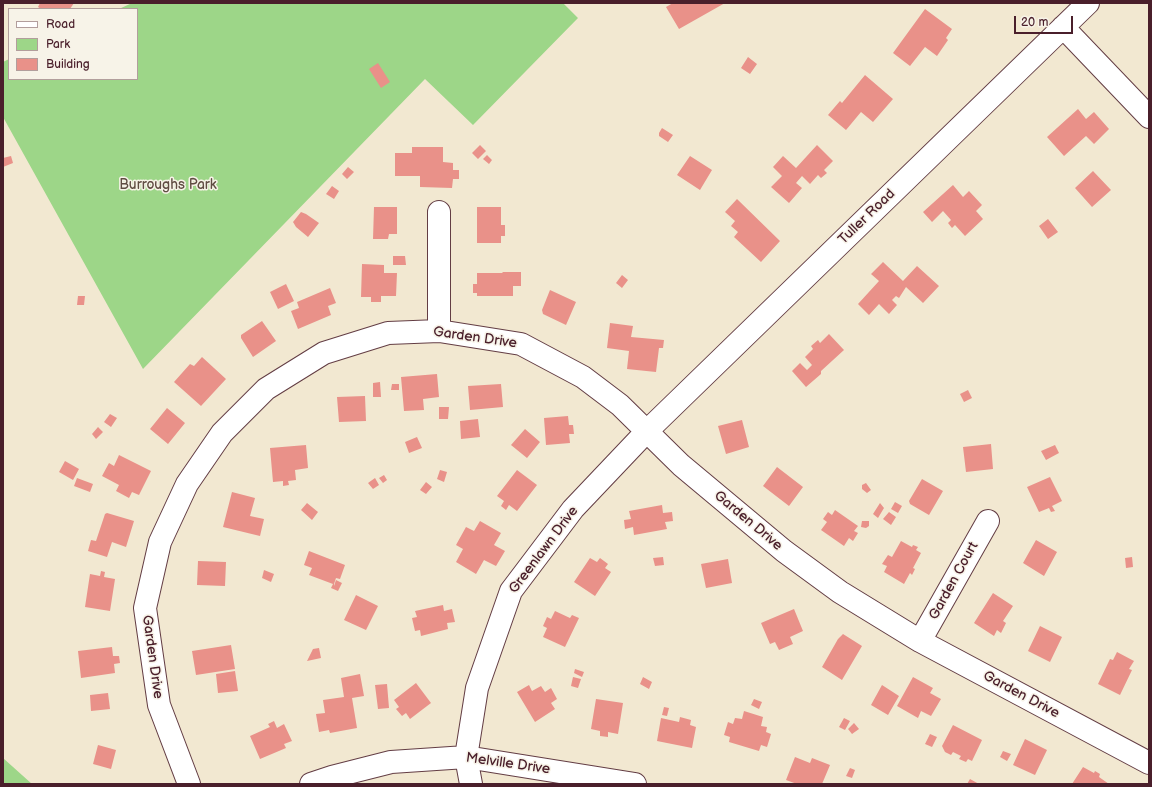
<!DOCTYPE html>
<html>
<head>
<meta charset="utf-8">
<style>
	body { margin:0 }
	#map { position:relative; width:1152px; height:787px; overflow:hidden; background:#f2e8d1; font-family:"Balsamiq Sans",sans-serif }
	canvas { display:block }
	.frame { position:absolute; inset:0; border:4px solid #4a1f2b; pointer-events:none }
	.legend { position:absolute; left:8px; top:8px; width:130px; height:72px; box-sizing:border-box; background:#f7f3e8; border:1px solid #b29e9c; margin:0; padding:5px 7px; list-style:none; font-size:12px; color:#4a1f2b }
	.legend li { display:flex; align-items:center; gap:8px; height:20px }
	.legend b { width:20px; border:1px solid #b29e9c }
	.scale { position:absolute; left:1014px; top:16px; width:59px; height:18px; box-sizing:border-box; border:2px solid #4a1f2b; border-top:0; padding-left:5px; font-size:12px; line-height:14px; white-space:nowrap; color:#4a1f2b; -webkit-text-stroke:3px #f7f3e8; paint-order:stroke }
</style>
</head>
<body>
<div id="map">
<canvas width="1152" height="787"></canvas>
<div class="frame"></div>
<ul class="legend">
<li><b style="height:5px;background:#fff"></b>Road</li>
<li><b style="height:11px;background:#9dd688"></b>Park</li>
<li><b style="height:11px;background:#e99189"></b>Building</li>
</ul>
<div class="scale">20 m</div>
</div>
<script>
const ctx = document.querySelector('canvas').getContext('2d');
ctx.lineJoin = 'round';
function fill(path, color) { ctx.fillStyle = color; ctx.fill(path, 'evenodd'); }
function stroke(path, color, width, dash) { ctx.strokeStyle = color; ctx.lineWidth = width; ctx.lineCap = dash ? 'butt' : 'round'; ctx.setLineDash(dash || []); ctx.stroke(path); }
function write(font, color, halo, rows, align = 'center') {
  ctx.font = font + ' "Balsamiq Sans",sans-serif'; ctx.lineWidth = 3; ctx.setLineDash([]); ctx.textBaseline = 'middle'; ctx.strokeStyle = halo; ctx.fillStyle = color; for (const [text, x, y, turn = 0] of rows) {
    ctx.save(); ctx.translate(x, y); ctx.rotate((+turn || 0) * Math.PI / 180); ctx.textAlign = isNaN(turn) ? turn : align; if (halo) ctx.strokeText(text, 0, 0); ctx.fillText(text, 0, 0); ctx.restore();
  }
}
fill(new Path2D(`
	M132 3H563L578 18 473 125 425 79 143 369 3 117V62L9 59V79H137V9H119Z
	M3 758 32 784H3Z`), '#9dd688');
fill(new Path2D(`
	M40 3H74L70 9H41L38 7Z
	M673 3H725L679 29 666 7Z
	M925 9 952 29 946 38 948 40 937 56 925 47 910 66 893 53Z
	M748 57 757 64 750 74 741 68Z
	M378 63 390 82 381 88 369 69Z
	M865 75 893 99 873 122 861 112 846 130 828 115 840 101 842 103Z
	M1078 109 1086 119 1094 112 1109 129 1094 144 1086 136 1064 156 1047 137Z
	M662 128 673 135 668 142 659 136V133Z
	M480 145 486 151 478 159 472 153Z
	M817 145 833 161 824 170 827 173 821 178 818 175 810 184 802 176 796 183 802 188 789 203 771 187 782 176 773 167 783 156 796 168Z
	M412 147H443V162L453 163V170H459V179H453L452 188 420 187V176H395V153H412Z
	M487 155 492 160 489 164 483 159Z
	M11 156 13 163 3 167V158Z
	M690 156 712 170 700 190 677 175Z
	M348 167 354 172 347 179 342 174Z
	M1093 171 1111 190 1092 207 1075 188Z
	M953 185 963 197 969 191 982 205 976 211 983 219 965 236 955 225 952 228 948 223 951 220 943 211 932 222 923 212Z
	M332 186 339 191 334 199 326 194Z
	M737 199 780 241 761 262 734 237 738 232 731 226 735 221 725 212Z
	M374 207H397V234H389L388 239H373Z
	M477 207H501V225H505V236H501V243H477Z
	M301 212 306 214 319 223 308 237 296 227 293 222Z
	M1048 219 1058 232 1048 239 1039 226Z
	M393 256H405L406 265H393Z
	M883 262 903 281 917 266 939 286 923 303 906 287 899 298 896 296 892 300 897 305 889 314 879 304 869 315 858 304 879 281 871 274Z
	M362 264 384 265V273H397L396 296H381V302H371V297H361Z
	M503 272H521V286H513V296H477V293H473V284H477V273H502Z
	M622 275 628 280 622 288 616 283Z
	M286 284 294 301 278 309 270 292Z
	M330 288 336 303 328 306 331 315 298 329 291 311 299 308 297 302Z
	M550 290 576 302 566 325 543 314 542 310Z
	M78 296H85L84 305H77Z
	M262 321 276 341 253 357 241 338V335Z
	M610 323 633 326 631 337 664 340 663 348H659L656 372 627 369 629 351 607 348Z
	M829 334 844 350 821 371V374L806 387 792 371 800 363 807 370 812 365 805 357 813 349 811 346 818 340 820 343Z
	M202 357 226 379 201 406 174 382 190 364 194 366Z
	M437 374 439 397 423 399 424 410 404 411 401 377Z
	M380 382 381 397H373V383Z
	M392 384H399V390H391Z
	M501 384 503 407 470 410 468 386Z
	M968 390 972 398 964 402 960 394Z
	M365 396 366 421 339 422 337 397Z
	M439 407H449L448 419H439Z
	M167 408 185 423 168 444 150 429Z
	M110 414 117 418 111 427 104 422Z
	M568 416 569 425H573L574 434H569L570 443 546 445 544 418Z
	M478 419 480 437 461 439 460 421Z
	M742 420 749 447 726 454 718 426Z
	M98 427 103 432 96 439 92 434Z
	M525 429 540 442 527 458 511 445Z
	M417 437 422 448 409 453 405 442Z
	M991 444 993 469 966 472 963 447Z
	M306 445 308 468 295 470 296 480 288 481 289 485 283 486V481L273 482 270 448Z
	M1055 445 1059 453 1046 460 1041 451Z
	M119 455 151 471 139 495 132 492 129 498 116 491 119 485 102 476 109 463 114 466Z
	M65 461 79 469 73 480 59 472Z
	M777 467 803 487 789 506 763 486Z
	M440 470 447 472 444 482 437 479Z
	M517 470 537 485 517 511 509 505 506 510 501 506 504 501 497 496Z
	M384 475 387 480 383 483 379 478Z
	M1050 477 1062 501 1052 506 1055 511 1051 512 1049 508 1039 512 1027 487Z
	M77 478 93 484 90 492 74 486Z
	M375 478 379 485 373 489 368 483Z
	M922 479 943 491 929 515 910 504 909 501Z
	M426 482 432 487 426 494 420 490Z
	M866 483 871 490 867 493 862 489V485Z
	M232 492 255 498 250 516 264 519 260 536 223 527Z
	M895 502 902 506 898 513 891 509Z
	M307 503 318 512 312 520 301 510Z
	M880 503 884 508 878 518 873 514Z
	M662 505 663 513 672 512 673 521 665 522 667 529 634 535 633 527 625 529 624 520 631 519 629 511Z
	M835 510 858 526 854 531 858 533 853 541 849 538 844 546 821 530 827 522 823 519 828 512 832 515Z
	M889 512 896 517 891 525 883 519Z
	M107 513 134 521 126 547 112 542 107 557 88 551 91 540 96 541 105 514Z
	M480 521 501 533 494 545 505 551 496 566 484 560 476 574 456 562 463 549 456 545 466 527 474 531Z
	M862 521H869V526L866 528 861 527Z
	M1036 540 1057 552 1044 576 1023 563Z
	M901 541 912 547 913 545 918 547 916 550 921 553 913 568 915 569 912 575 910 573 904 584 884 572 887 566 882 564 888 555 892 557Z
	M309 551 345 565 340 579 336 578 334 584V586L336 580 342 583 338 591 331 588 333 584 309 575 312 568 304 565Z
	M663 557 664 565 655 566 653 558Z
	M1132 557 1133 567 1126 568 1125 558Z
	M590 558 597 562 600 558 608 564 605 568 611 572 595 596 574 582Z
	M728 559 732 583 706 588 701 564Z
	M198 561 226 562 225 586 197 585Z
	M264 570 274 574 271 582 262 578Z
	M101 571 105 572 104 577 115 579 110 611 85 607 90 574 100 576Z
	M993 593 1013 606 1003 621 1006 623 1001 633 997 630 994 636 974 623Z
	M356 595 378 606 366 630 344 620Z
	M443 605 444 611 452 609 455 622 447 623 448 629 421 636 420 630 415 631 412 618 417 617 415 611Z
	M794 609 803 631 790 637 793 644 779 650 775 642 770 644 761 623Z
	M555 611 570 618 572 615 579 618 565 647 543 637 547 628 543 626 547 617 551 619Z
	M1040 626 1062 637 1050 662 1028 651Z
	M843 634 862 646 842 680 822 667 838 639Z
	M231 645 235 669 196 675 192 651Z
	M112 647 113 656H119L120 663 114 664 115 673 81 678 78 651Z
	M319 648 321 658 307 661 313 649Z
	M1117 652 1134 661 1129 669 1132 670 1120 695 1098 684 1110 659 1113 660Z
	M575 669 584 672 582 677 574 673Z
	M235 671 238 691 218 693 216 674Z
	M360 674 364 696 352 698 357 728 330 733 329 730 319 732 316 714 325 713 323 700 344 697 341 678Z
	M573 677 581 679 578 688 571 686Z
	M643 677 652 682 649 689 640 684Z
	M913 677 933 688 930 693 941 699 931 716 921 711 918 718 897 706Z
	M416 683 431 703 410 719 406 713 402 716 396 709 399 707 394 700Z
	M387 684 389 708 378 709 375 685Z
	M529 685 532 691 541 686 545 692 551 688 557 699 551 703 555 709 535 722 517 692Z
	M882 685 899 696 888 715 871 705Z
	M108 693 110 709 91 711 90 695Z
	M596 699 623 703 618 734 608 732V737L600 736V731L591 729Z
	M754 699 762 702 759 709 751 705Z
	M664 707 669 708 667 716 662 715Z
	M744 711 763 717 761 726 767 727 766 732 771 734 767 747 761 745 759 751 729 742 730 737 724 735 728 722 733 724 735 718 742 719Z
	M680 717 691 720 690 725 696 727 692 748 657 741 661 718 679 722Z
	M844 718 850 721 845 730 839 727Z
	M274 721 277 728 284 724 292 741 284 744 286 748 260 759 250 736 270 727 268 724Z
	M854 723 859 729 852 734 848 729Z
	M953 725 982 740 972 761 968 759 966 762 959 759 961 756 953 752 951 755 945 752 942 746Z
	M930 734 937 737 932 747 925 744Z
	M1025 739 1047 750 1035 775 1013 765Z
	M98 745 116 750 111 769 93 764Z
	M1003 751 1011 754 1007 761 1000 757Z
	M795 757 810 763 812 758 830 765 822 784H797L786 780Z
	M1083 767 1094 773 1095 771 1100 774 1099 777 1109 784H1072Z
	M850 768 855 770 852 778 846 776Z
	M970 779 979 784H967Z`), '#e99189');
const minor = new Path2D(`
	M1063 27 1149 117
	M439 331V212
	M920 641 988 521
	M189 784 159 705 145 608 160 542 187 484 222 433 266 389 324 353 388 333 439 331 521 344 583 377 620 405 681 465 784 551 840 592 920 641 1149 763
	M311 784 332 777 391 762 466 757 635 784
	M471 784 466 757 477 688 511 591 573 509 647 431 1088 3`);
stroke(minor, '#633d44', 24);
stroke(minor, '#fff', 22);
write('14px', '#5f4d42', '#f7f3e8', [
	["Burroughs Park",168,185]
]);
write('14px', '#4a1f2b', '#f7f3e8', [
	["Tuller Road",867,217,-44],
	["Garden Drive",475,338,8],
	["Garden Drive",748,521,40],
	["Greenlawn Drive",544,550,-53],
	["Garden Court",954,581,-61],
	["Garden Drive",152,657,82],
	["Garden Drive",1021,695,28],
	["Melville Drive",508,764,8]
]);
</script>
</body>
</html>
